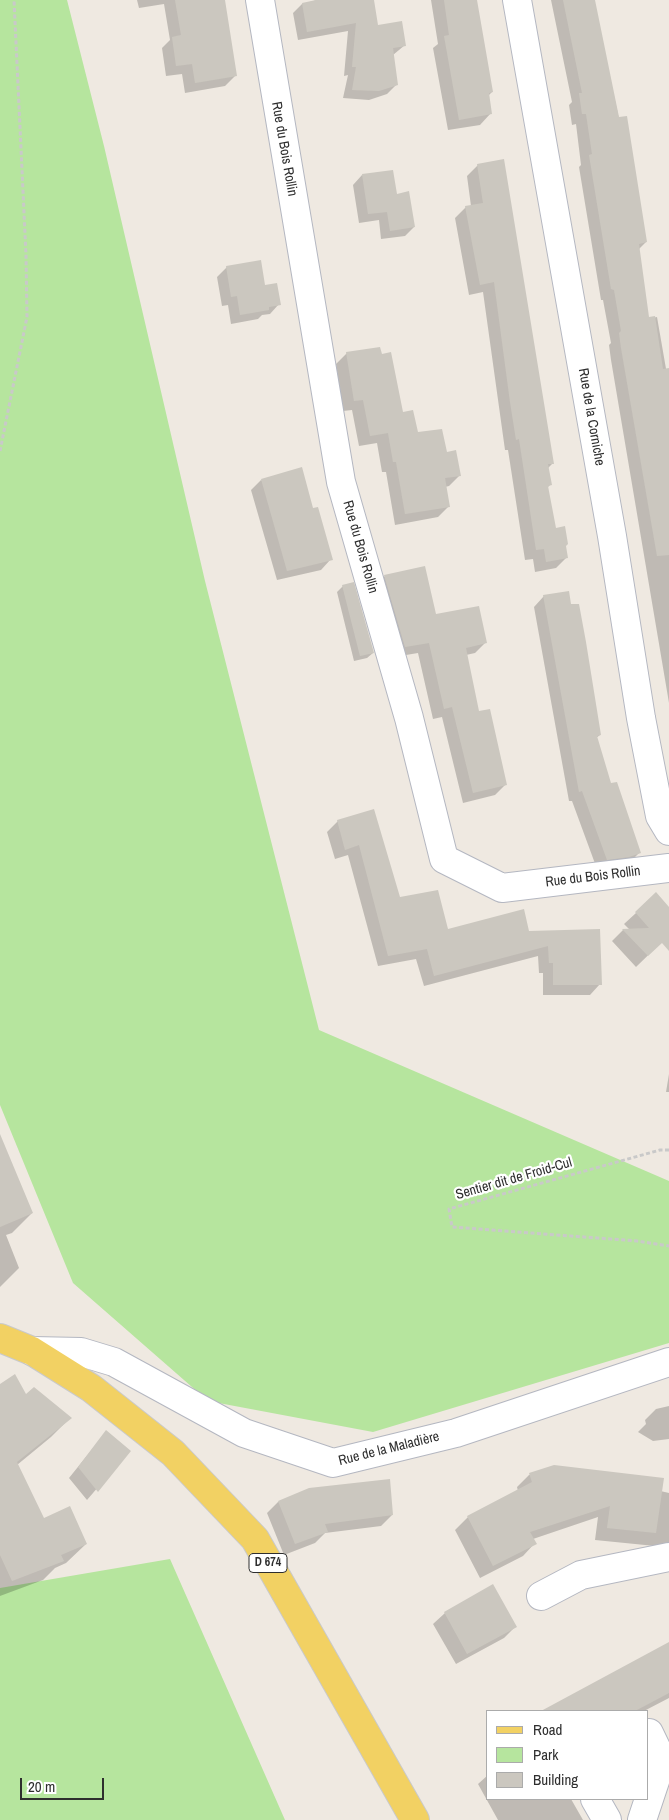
<!DOCTYPE html>
<html>
<head>
<meta charset="utf-8">
<style>
	body { margin:0 }
	#map { position:relative; width:669px; height:1820px; overflow:hidden; background:#efe9e1; font-family:"Archivo Narrow",sans-serif }
	canvas { display:block }
	.legend { position:absolute; left:486px; top:1710px; width:162px; height:90px; box-sizing:border-box; background:#fff; border:1px solid #ababab; margin:0; padding:6px 9px; list-style:none; font-size:15px; color:#2e2e2e }
	.legend li { display:flex; align-items:center; gap:10px; height:25px }
	.legend b { width:25px; border:1px solid #ababab }
	.scale { position:absolute; left:20px; top:1778px; width:84px; height:22px; box-sizing:border-box; border:2px solid #2e2e2e; border-top:0; padding-left:6px; font-size:15px; line-height:18px; white-space:nowrap; color:#2e2e2e; -webkit-text-stroke:4px #fff; paint-order:stroke }
</style>
</head>
<body>
<div id="map">
<canvas width="669" height="1820"></canvas>
<ul class="legend">
<li><b style="height:6px;background:#f2d163"></b>Road</li>
<li><b style="height:14px;background:#b6e59e"></b>Park</li>
<li><b style="height:14px;background:#cbc7bf"></b>Building</li>
</ul>
<div class="scale">20 m</div>
</div>
<script>
const ctx = document.querySelector('canvas').getContext('2d');
ctx.lineJoin = 'round';
function fill(path, color) { ctx.fillStyle = color; ctx.fill(path, 'evenodd'); }
function stroke(path, color, width, dash) { ctx.strokeStyle = color; ctx.lineWidth = width; ctx.lineCap = dash ? 'butt' : 'round'; ctx.setLineDash(dash || []); ctx.stroke(path); }
function write(font, color, halo, rows, align = 'center') {
  ctx.font = font + ' "Archivo Narrow",sans-serif'; ctx.lineWidth = 4.5; ctx.setLineDash([]); ctx.textBaseline = 'middle'; ctx.strokeStyle = halo; ctx.fillStyle = color; for (const [text, x, y, turn = 0] of rows) {
    ctx.save(); ctx.translate(x, y); ctx.rotate((+turn || 0) * Math.PI / 180); ctx.textAlign = isNaN(turn) ? turn : align; if (halo) ctx.strokeText(text, 0, 0); ctx.fillText(text, 0, 0); ctx.restore();
  }
}
fill(new Path2D(`
	M0 0H67L104 146 205 581 319 1030 669 1181V1343L373 1432 208 1401 73 1283 0 1105Z
	M170 1559 285 1820H0V1588Z`), '#b6e59e');
fill(new Path2D(`
	M137 0H218L235 76 225 86 185 93 182 74 166 76 162 48 170 40 164 4 139 8Z
	M317 0H372L376 26 405 45 393 55 396 85 387 94 369 100 343 98 348 75 344 76 348 31 298 40 293 13 302 4Z
	M431 0H476L492 92 488 96 491 113 480 125 448 130 433 48 438 44Z
	M551 0H593L646 242 638 250 648 319 657 317 669 386V703L611 360 609 345 611 343 603 300H601L579 167 581 165 576 124 572 125 569 105 572 102Z
	M478 165 553 463 548 468 550 485 547 488 555 529 567 557 556 568 535 572 533 559 525 560 508 450H505L483 292 469 295 455 218 466 207 471 206 467 176Z
	M362 175 396 195 414 227 405 236 381 239 379 220 359 223 353 185Z
	M227 267 264 287 279 304 270 314 262 315 258 319 231 324 228 305 222 306 217 277Z
	M347 353 402 413 417 434 446 454 460 475 449 486 445 487 449 506 438 517 395 525 386 472H382L377 443 359 446 352 410 343 411 336 364Z
	M261 480 312 509 331 559 321 570 277 580 251 490Z
	M385 576 435 616 485 643 475 653 466 655 478 713 506 784 495 795 463 803 442 717 433 719 418 653 394 657 374 587Z
	M343 586 373 653 367 658 354 661 337 592Z
	M544 596 600 735 596 738 610 784 639 853 629 863 597 869 572 801H569L534 607Z
	M373 811 399 898 447 930 528 932 599 930 600 984 590 995H543V973H539L538 956 424 986 416 959 378 966 348 855 335 859 327 832 338 821Z
	M669 909V935L636 967 612 941 623 930H630L624 924 636 913Z
	M669 1074V1092H666Z
	M0 1137 32 1213 12 1233 6 1235 19 1268 0 1287Z
	M0 1386 70 1418 51 1437 17 1465 43 1519 86 1544 66 1563 55 1568 43 1580 0 1596Z
	M669 1406V1439L653 1441 638 1432 646 1424 645 1420 656 1409Z
	M106 1432 129 1451 87 1500 69 1478Z
	M554 1466 669 1493V1556L665 1547 595 1540 598 1517 533 1539 535 1543 523 1556 480 1578 455 1530 468 1517 518 1491 517 1487 529 1475Z
	M278 1502 392 1515 381 1526 325 1533 315 1543 284 1555 267 1513Z
	M445 1613 515 1627 504 1638 456 1664 433 1624Z
	M669 1643V1698L644 1711H543Z
	M488 1775V1799H571L583 1820H498L478 1784Z`), '#0003');
fill(new Path2D(`
	M175 0H225L237 76 195 83 192 64 176 66 172 37 181 35Z
	M316 0H374L378 25 402 21 406 46 393 48 398 85 379 91 352 90 356 67H352L356 23 307 32 302 3Z
	M444 0H477L493 92 489 93 492 114 459 120 444 36 449 35Z
	M563 0H595L619 117 627 116 647 242 639 244 649 317 655 316 663 369 669 368V555L657 556 621 348 619 333 621 331 614 290 611 289 589 155 592 154 586 114H582L579 93H582Z
	M504 159 554 464H548L552 485 548 486 556 528 565 526 568 544 566 546 568 558 546 562 544 549 536 550 519 439 516 440 510 402 494 282 480 285 465 206 483 203 477 164Z
	M393 170 397 194 409 191 415 227 390 231 387 212 368 214 362 174Z
	M261 260 265 285 277 283 281 305 269 307V310L240 315 237 296 231 297 226 266Z
	M380 347 382 354 391 352 403 412 413 410 418 432 442 429 447 452 456 450 461 476 445 478 450 507 405 514 396 462H393L388 433 370 436 363 400 354 401 346 352Z
	M302 467 313 508 318 507 333 560 287 571 261 479Z
	M425 566 436 614 479 606 487 643 466 648 479 711 490 709 507 785 473 793 452 707 444 709 429 643 405 647 384 575Z
	M354 582 374 653 360 656 342 585Z
	M569 591 571 604H579L586 642 601 735 597 736 611 783 617 782 641 853 629 857 607 860 582 791 579 792 543 595Z
	M374 809 400 897 438 890 448 929 524 909 529 931 600 929 602 985H553V963H549L548 946 434 976 427 949 388 956 359 845 345 850 337 820Z
	M656 892 669 907V951L662 943 648 956 622 929 649 928 635 912Z
	M0 1134 33 1213 0 1227Z
	M15 1374 26 1394 34 1387 72 1418 17 1462 44 1518 70 1506 87 1544 61 1555 64 1561 12 1581 0 1555V1384Z
	M106 1430 131 1451 98 1492 78 1467Z
	M554 1465 664 1478 656 1533 607 1528 610 1506 530 1532 537 1544 493 1566 467 1516 532 1482 529 1473Z
	M390 1479 393 1515 325 1524 328 1532 295 1544 278 1501 309 1488Z
	M493 1584 517 1627 467 1654 444 1612Z
	M669 1642V1693L635 1711H541Z`), '#cbc7bf');
const minor = new Path2D(`
	M260 0 341 482 409 718 444 859 502 888 669 868
	M517 0 612 536 641 718 660 816 669 831
	M32 1351 81 1352 114 1362 244 1433 333 1463 456 1433 669 1362
	M541 1596 581 1575 669 1557
	M595 1799 607 1820
	M642 1820 662 1760 649 1733`);
const major = new Path2D(`
	M0 1338 32 1351 91 1388 173 1453 255 1539 415 1820`);
stroke(minor, '#b4b7c1', 30);
stroke(major, '#c9c9c9', 30);
stroke(new Path2D(`
	M0 451 27 317 26 255 14 0
	M669 1150H660L449 1209 452 1227 637 1241 669 1246`), '#c9c9c9', 3, [4, 2.5]);
stroke(minor, '#fff', 28);
stroke(major, '#f2d163', 28);
for (const [x, y, w] of [
	[268,1563,38]
]) { const box = new Path2D(); box.roundRect(x - w / 2, y - 9.5, w, 19, 4); ctx.fillStyle = '#fff'; ctx.fill(box); stroke(box, '#2e2e2e', 1); }
write('bold 12px', '#2e2e2e', null, [
	["D 674",268,1563]
]);
write('14px', '#2e2e2e', '#fff', [
	["Rue du Bois Rollin",284,149,80],
	["Rue de la Corniche",591,417,80],
	["Rue du Bois Rollin",360,547,74],
	["Rue du Bois Rollin",593,877,-7],
	["Sentier dit de Froid-Cul",514,1179,-16],
	["Rue de la Maladière",389,1449,-14]
]);
</script>
</body>
</html>
